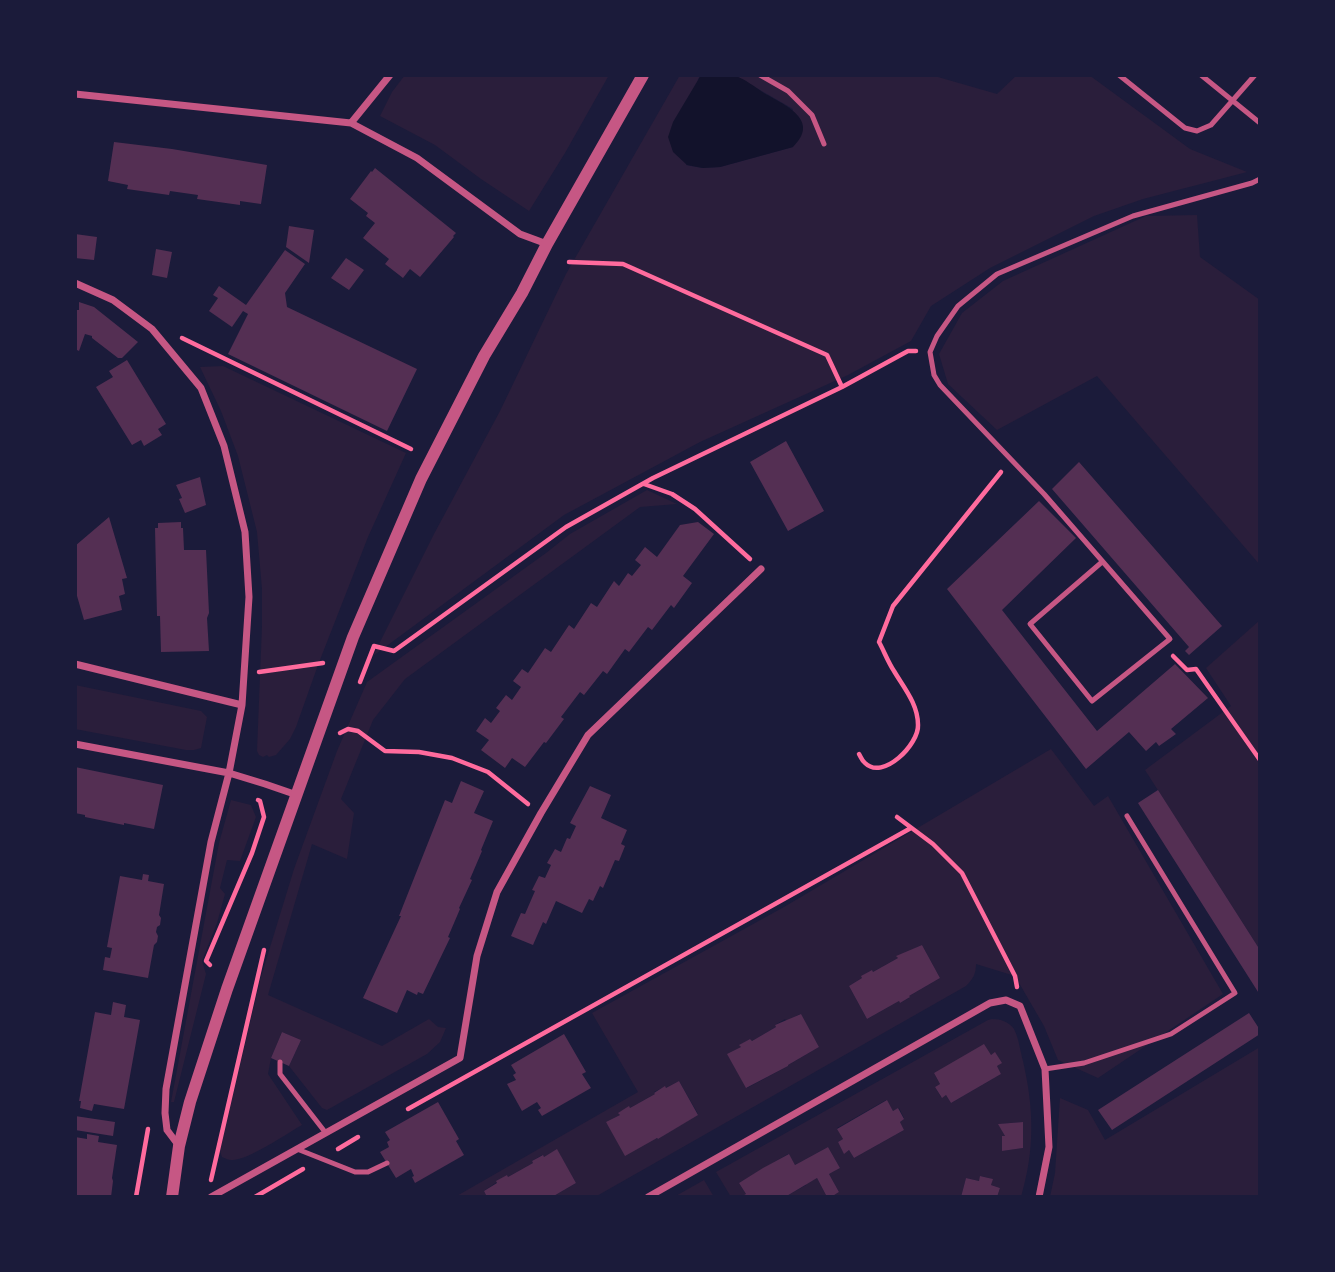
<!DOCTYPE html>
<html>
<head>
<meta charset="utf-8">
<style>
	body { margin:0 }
	#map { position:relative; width:1335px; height:1272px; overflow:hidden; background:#1b1b3a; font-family:Rubik,sans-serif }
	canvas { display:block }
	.frame { position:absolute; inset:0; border:77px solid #1b1b3a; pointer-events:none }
</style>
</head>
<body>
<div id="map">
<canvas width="1335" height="1272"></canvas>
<div class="frame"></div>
</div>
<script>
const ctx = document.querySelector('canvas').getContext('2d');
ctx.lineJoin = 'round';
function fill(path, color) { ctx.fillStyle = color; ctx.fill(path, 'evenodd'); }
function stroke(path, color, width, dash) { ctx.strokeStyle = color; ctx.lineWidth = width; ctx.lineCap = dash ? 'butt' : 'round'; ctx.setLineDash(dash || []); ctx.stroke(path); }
fill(new Path2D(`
	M405 75H609L565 153 529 211 481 179 435 145 380 116 392 92Z
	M680 75H701L698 79 686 165 702 168 720 167 793 147V109L734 75H931L997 94 1017 75H1089L1190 149 1247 172 1143 199 1094 216 990 268 931 306 911 341 848 375 700 442 564 515 373 656 434 534 500 411 566 274Z
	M1197 215 1200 257 1260 300V565L1097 376 997 430 948 384 939 354 962 313 1003 281 1146 216Z
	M223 366 406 453 368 537 318 665 296 727 290 739 276 755 269 757 267 755 263 757 259 755 257 751 262 626V589L257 532 238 456 221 411 200 367Z
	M647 490 677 504 640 507 405 679 373 720 341 799 354 813 347 859 312 844 268 995 382 1046 429 1019 438 1027 446 1028 440 1042 427 1054 327 1110 322 1108 289 1066 301 1040 282 1032 271 1058 268 1074 302 1125C286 1134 250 1159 233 1160 227 1160 227 1159 222 1157L220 1151 260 980 294 869 337 751 367 682 546 553 570 534Z
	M1260 620V950L1145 770 1231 706 1206 668Z
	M75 685 201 711 207 717 201 748 194 750H186L75 729Z
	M1051 749 1094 806 1108 796 1223 994 1098 1078 1058 1060 1044 1026 1015 976 976 964C976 974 973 979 966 986L595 1197H552L576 1183 557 1150 544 1157 542 1155 532 1161 533 1163 508 1177 507 1175 484 1191 487 1197H455L638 1092 592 1013 784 907ZM922 945 940 978 909 996V998L900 1003 899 1001 867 1019 849 986 862 978V976L872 970 873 972 898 958 897 956ZM800 1014 819 1047 788 1065V1066L747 1088 728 1055 741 1047 740 1045 750 1039 752 1041 776 1027 775 1025 785 1019 787 1021ZM679 1081 698 1114 658 1139 606 1123 620 1115 619 1113 629 1107 630 1108 655 1094 654 1092 664 1087 666 1088Z
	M231 800 251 805 256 817 240 861 227 860 220 888 225 894 217 923 202 961 206 974 174 1102H171L219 843Z
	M992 1019C1001 1019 1009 1022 1014 1029 1019 1039 1020 1050 1023 1061 1034 1109 1035 1149 1021 1197H997L1000 1188 991 1185 992 1179 981 1176 979 1181 966 1178 961 1197H831L839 1192 829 1174 840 1168 828 1147 795 1165 788 1154 739 1183 746 1194 741 1197H731L716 1172 988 1020ZM995 1053 1001 1063 997 1066 1001 1074 951 1103 946 1095 941 1097 935 1087 940 1084 934 1073 991 1055ZM886 1100 893 1111 899 1108 904 1118 900 1122 904 1130 854 1158 849 1150 844 1153 838 1142 843 1139 837 1128ZM1023 1122V1148L1002 1151V1136H1005L999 1124Z
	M1260 1047V1197H1050L1055 1173 1060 1098 1088 1110 1105 1140Z
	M817 1178 827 1197H785L806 1185 805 1184Z
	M704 1180 714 1197H674Z`), '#2a1e3b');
fill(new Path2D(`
	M701 75C711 75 725 73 735 76 745 79 755 87 764 93 785 105 821 120 793 147L720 167 703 168 687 165 673 152 668 137 673 122Z`), '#12122b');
fill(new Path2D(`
	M114 142 172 149 267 165 261 204 240 201V205L197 199 198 195 170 191 169 195 127 189 128 185 108 181Z
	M375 168 456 233 453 236 454 237 420 277 410 269 403 278 385 264 389 259 363 238 375 223 366 216 368 213 350 199 371 171 372 172Z
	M289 226 314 230 309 263 286 247Z
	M75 234 97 237 94 260 75 258Z
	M156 249 172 252 167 278 152 275Z
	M285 250 305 264 285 293 287 307 417 369 387 431 228 354 248 314 243 311 232 327 209 311 218 298 213 295 219 286 246 305Z
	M346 258 364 270 349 290 331 278Z
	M79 302 94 307 138 342 122 358H118L92 338V336L85 334 79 351 75 349V310H79Z
	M127 360 166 424 158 429 162 435 144 446 141 440 132 445 96 387 113 377 109 371Z
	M786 441 824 511 788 531 750 462Z
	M1079 462 1222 626 1189 655 1185 651 1189 647 1052 489Z
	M200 477 206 505 185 513 179 499 182 498 176 485Z
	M1039 501 1076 538 1002 610 1097 731 1175 664 1208 698 1171 729 1176 734 1159 746 1156 742 1146 751 1129 732 1086 769 947 589Z
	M109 517 127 578 122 579 125 594 119 596 122 610 84 620 75 589V546Z
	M181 522V528H183L184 550H206L209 613 207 618 209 651 161 652 160 616H157L155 528H158V523Z
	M698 522 714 534 683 576 692 583 674 608 671 605 652 630 648 627 629 652 625 649 607 674 603 671 584 695 580 692 561 717 564 719 546 743 544 742 525 767 512 758 505 768 481 750 489 740 476 731 485 718 491 723 500 711 496 708 506 695 512 700 521 687 513 681 522 669 528 673 545 648 551 652 569 625 574 629 591 603 597 607 614 581 619 586 628 573 632 576 641 565 635 560 645 547 657 557 680 525Z
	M75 767 163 785 154 829 124 823V825L85 817V815L75 813Z
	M461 781 484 791 474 813 493 821 481 850 482 851 470 879 472 880 459 908 460 909 448 937 450 938 423 994 418 992 417 995 407 990 397 1013 363 998 401 916H399L445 800 452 803Z
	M590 786 611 795 601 818 627 830 621 844 625 846 619 861 615 860 603 888 600 886 593 901 589 899 582 913 556 901 546 924 543 922 533 945 511 936 521 913 525 914 535 891 532 890 539 876 545 878 551 865 547 863 555 849 561 852 567 838 570 839 576 826 570 823Z
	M1158 790 1260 950V995L1138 803Z
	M143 874 149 875 148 881 164 884 159 915 161 918 160 925 157 927 156 932 158 936 157 942 154 945 148 978 103 970 105 957 110 958 112 948 107 947 120 876 142 880Z
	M922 945 940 978 909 996 910 997 900 1003 899 1001 867 1019 849 986 862 978 861 976 872 970 873 972 898 958 896 956Z
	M113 1002 126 1005 124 1017 140 1020 124 1109 94 1104 92 1111 80 1108 81 1101H79L95 1012 111 1015Z
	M1249 1013 1260 1030V1034L1112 1130 1098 1110Z
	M801 1014 819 1047 788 1065V1066L746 1088 727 1054 741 1047 739 1045 750 1039 752 1041 776 1027 775 1025Z
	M282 1032 301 1040 289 1066 271 1058Z
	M564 1034 586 1072 582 1074 591 1088 542 1116 538 1110 541 1108 537 1102 522 1111 507 1084 516 1080 513 1075 516 1073 511 1065Z
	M984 1044 991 1055 995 1052 1002 1063 997 1066 1001 1074 951 1103 946 1095 942 1098 935 1087 940 1084 934 1073Z
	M679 1081 698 1115 658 1139 657 1138 625 1156 606 1122 620 1115 618 1113 629 1106 630 1108 655 1094 654 1093 665 1086 666 1088Z
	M887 1100 893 1111 898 1108 904 1119 900 1122 904 1130 854 1158 849 1150 844 1154 838 1142 843 1139 837 1129Z
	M438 1102 459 1139 456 1141 464 1155 415 1183 412 1177 414 1176 411 1169 396 1178 380 1152 389 1147 387 1142 390 1140 385 1132Z
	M75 1116 115 1122 113 1136 75 1130Z
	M1023 1122V1148L1002 1151V1136H1005L998 1124Z
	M87 1134 99 1136 98 1142 117 1145 112 1178 113 1181 111 1197H75V1137L87 1139Z
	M828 1147 840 1168 829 1174 839 1192 831 1197H827L817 1178 785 1197H740L746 1194 739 1183 763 1168 789 1154 795 1165Z
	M557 1149 576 1183 552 1197H487L484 1191 497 1183 496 1181 507 1175 508 1177 533 1163 532 1161 543 1155 544 1157Z
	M980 1176 993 1179 991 1185 1000 1188 997 1197H961L966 1178 979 1181Z`), '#542f53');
stroke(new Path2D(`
	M569 262 623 264 827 355 842 387
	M182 338 411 449
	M644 484 672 494 695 509 750 559
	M1173 656 1187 670 1196 669 1260 760
	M259 672 323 663
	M360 682 374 646 394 651 566 527 653 478 842 387 908 351H916
	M340 733 348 729 358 731 385 751 419 752 452 758 488 772 528 804
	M859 754C861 757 862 761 865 763 883 781 919 744 918 725 918 704 904 688 894 671 888 662 884 651 879 642L893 606 1001 472
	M897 817 933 844 962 873 1015 976 1017 987
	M210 965 206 961 252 853 264 817 260 801 258 800
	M408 1109 911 828
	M338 1149 358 1137
	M211 1180 264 950
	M136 1197 148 1129
	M255 1197 303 1169`), '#ff6b9d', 4.5);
stroke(new Path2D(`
	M760 75 788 91 812 115 824 144
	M1119 75 1185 128 1197 131 1211 125 1255 75
	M1201 75 1260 123
	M1102 562 1030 624 1092 701 1170 639 1044 494 940 385 934 375 930 352 937 336 958 306 997 274 1133 216 1252 183 1260 179
	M280 1062V1074L325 1132
	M1045 1069 1084 1063 1171 1034 1235 993 1127 816
	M297 1149 355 1172H368L387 1163`), '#c65784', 5);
stroke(new Path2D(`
	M75 94 351 123 417 158 520 234 547 244
	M351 123 390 75
	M75 283 113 300 152 329 201 388 224 446 245 532 249 597 242 705 229 773 211 842 166 1089 165 1113 167 1130 179 1146
	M75 664 242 705
	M75 744 229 773 265 784 297 795
	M211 1197 460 1058 477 956 497 892 541 813 588 735 761 569
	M648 1197 990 1003 1006 1000 1020 1006 1045 1069 1049 1147 1039 1197`), '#c65784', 7);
stroke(new Path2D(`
	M172 1197 179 1146 190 1102 227 989 353 637 421 479 484 356 522 293 547 244 643 75`), '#c65784', 12);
</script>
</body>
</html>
